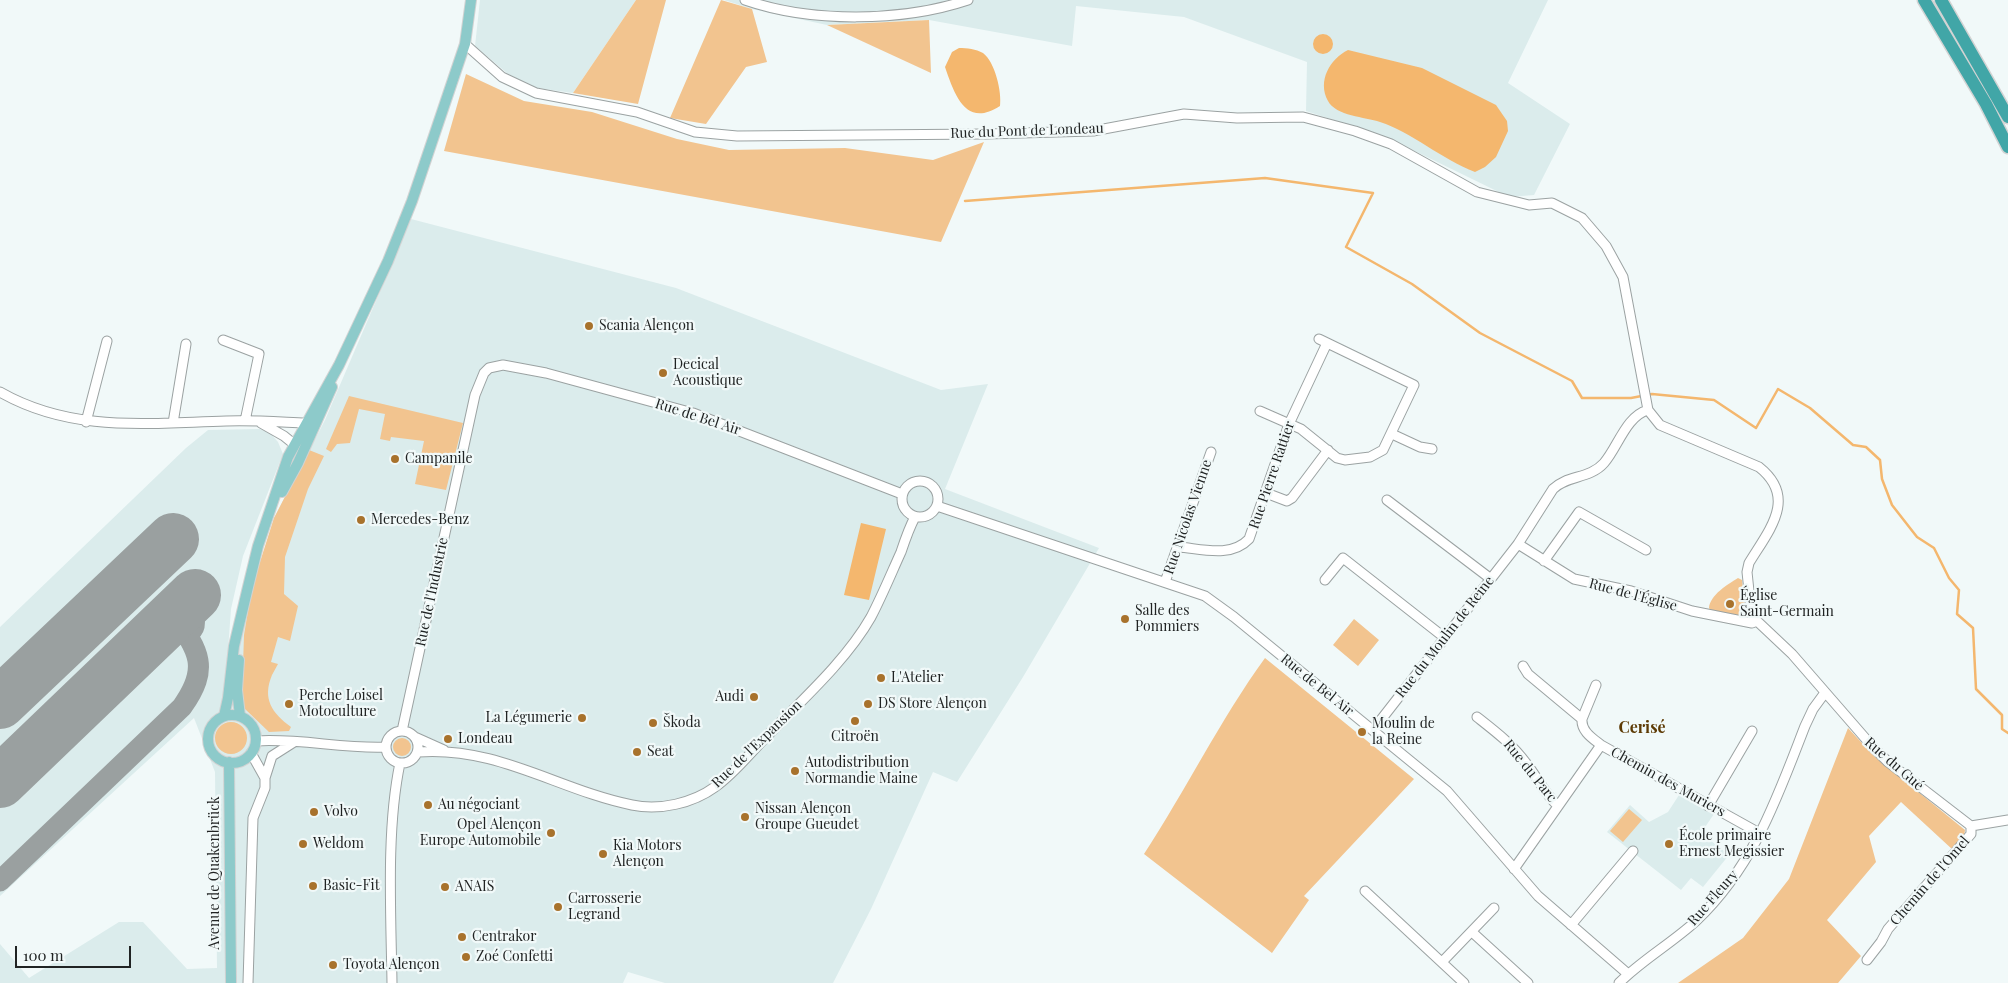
<!DOCTYPE html>
<html>
<head>
<meta charset="utf-8">
<style>
	body { margin:0 }
	#map { position:relative; width:2008px; height:983px; overflow:hidden; background:#f1f9f9; font-family:"Playfair Display",serif }
	canvas { display:block }
	.scale { position:absolute; left:15px; top:946px; width:116px; height:22px; box-sizing:border-box; border:2px solid #202323; border-top:0; padding-left:6px; font-size:15px; line-height:18px; white-space:nowrap; color:#202323; -webkit-text-stroke:4px #f1f9f9; paint-order:stroke }
</style>
</head>
<body>
<div id="map">
<canvas width="2008" height="983"></canvas>
<div class="scale">100 m</div>
</div>
<script>
const ctx = document.querySelector('canvas').getContext('2d');
ctx.lineJoin = 'round';
function fill(path, color) { ctx.fillStyle = color; ctx.fill(path, 'evenodd'); }
function stroke(path, color, width, dash) { ctx.strokeStyle = color; ctx.lineWidth = width; ctx.lineCap = dash ? 'butt' : 'round'; ctx.setLineDash(dash || []); ctx.stroke(path); }
function write(font, color, halo, rows, align = 'center') {
  ctx.font = font + ' "Playfair Display",serif'; ctx.lineWidth = 4.5; ctx.setLineDash([]); ctx.textBaseline = 'middle'; ctx.strokeStyle = halo; ctx.fillStyle = color; for (const [text, x, y, turn = 0] of rows) {
    ctx.save(); ctx.translate(x, y); ctx.rotate((+turn || 0) * Math.PI / 180); ctx.textAlign = isNaN(turn) ? turn : align; if (halo) ctx.strokeText(text, 0, 0); ctx.fillText(text, 0, 0); ctx.restore();
  }
}
fill(new Path2D(`
	M480 0H636L573 93 537 88 508 74 475 46Z
	M724 0H1548L1508 83 1570 124 1534 195 1509 197 1386 137 1306 111 1307 62 1184 17 1076 6 1072 46 929 20 827 25 752 9Z
	M411 219 676 288 941 390 988 384 945 489 1099 548 1023 677 957 782 933 772 871 909 833 983H665L628 972 623 983H0V944L29 978 119 922H143L187 969 217 968 215 772 194 718 0 896V627L186 448 208 430 260 429 271 434 278 442 283 454 243 556 231 609 226 678 274 518 325 420Z
	M1679 795 1714 814 1701 833 1729 855 1703 887 1691 878 1681 890 1607 832 1630 805 1649 822 1668 812Z`), '#dbecec');
fill(new Path2D(`
	M636 0H666L638 104 573 93Z
	M721 0 752 9 767 62 746 67 706 124 670 118Z
	M929 20 931 73 827 25Z
	M466 74 524 101 592 112 677 139 729 150 845 148 933 160 984 142 941 242 444 151Z
	M349 396 463 423 446 490 415 484 424 441 391 437 390 441 380 439 385 414 359 409 350 443 337 444 331 452 326 449Z
	M309 450 324 456 308 489 285 557 284 594 298 606 290 641 278 637 271 662 278 664C276 668 274 671 272 675 262 699 272 713 291 727L289 731 269 732 244 708 242 697 244 635 252 587 274 518Z
	M1738 578 1742 580 1746 615 1744 617 1711 611 1709 608C1710 595 1728 584 1738 578Z
	M1354 619 1379 640 1358 666 1333 645Z
	M1265 658 1414 779 1304 896 1309 900 1272 953 1144 854C1186 790 1220 720 1265 658Z
	M215 738a16 16 0 1 1 32 0a16 16 0 1 1-32 0Z
	M1848 728 1874 756 1965 830 1964 837 1953 850 1901 802 1869 836 1876 862 1827 920 1861 956 1838 983H1678L1743 938 1789 879Z
	M393 747a9 9 0 1 1 18 0a9 9 0 1 1-18 0Z
	M1629 809 1642 820 1623 842 1610 831Z`), '#f2c48f');
fill(new Path2D(`
	M1313 44a10 10 0 1 1 20 0a10 10 0 1 1-20 0Z
	M959 48C967 48 976 49 983 53 995 62 1002 92 1000 106 966 128 955 96 945 67L952 52Z
	M1348 50 1422 68 1496 105 1507 121 1508 131 1496 157 1485 167 1475 172C1443 160 1411 132 1380 122 1365 117 1336 116 1328 101 1317 81 1330 59 1348 50Z
	M861 523 886 529 869 600 844 595Z`), '#f4b76e');
stroke(new Path2D(`
	M965 201 1265 178 1373 193 1346 247 1412 284 1480 333 1572 381 1582 398H1631L1652 394 1714 400 1756 428 1778 389 1810 408 1853 445 1866 447 1880 460 1882 479 1892 505 1917 537 1934 548 1949 578 1959 590 1957 614 1973 628 1976 689 2002 715V729L2008 733`), '#f4b76e', 2.5);
stroke(new Path2D(`
	M153 636C167 629 208 647 190 606H184
	M0 881 182 707C210 668 199 651 174 616`), '#9aa0a0', 21);
stroke(new Path2D(`
	M0 703 173 539
	M0 782 195 595`), '#9aa0a0', 52);
const minor = new Path2D(`
	M745 0C811 23 902 22 968 0
	M465 44 502 77 536 93 637 112 695 132 737 136 986 134 1093 131 1184 114 1237 118 1303 117 1355 131 1391 144 1477 192 1529 205 1552 203 1582 218 1606 246 1623 277 1648 410 1660 425 1759 467C1798 498 1769 530 1749 563L1747 572 1751 610 1757 621 1792 654 1872 746 1888 762 1971 826
	M223 340 259 354 245 421
	M0 392C72 433 147 423 226 421 253 420 280 422 306 423
	M1260 411 1301 429 1337 458 1345 460 1370 457 1383 450 1414 385 1319 339
	M86 422 107 341
	M173 423 186 344
	M261 423 284 436 295 445
	M1392 434 1420 447 1432 449
	M902 499a18 18 0 1 1 36 0a18 18 0 1 1-36 0Z
	M1266 493 1287 501 1292 498 1328 450
	M1387 500 1491 579
	M937 506 1205 596 1234 617 1447 791 1538 896 1628 974
	M1518 544 1574 579 1631 591 1692 611 1752 623 1757 621
	M1179 547C1202 549 1231 558 1249 539L1289 424 1327 343
	M1544 561 1579 512 1646 550
	M1325 580 1343 558 1445 638
	M1165 582 1211 452
	M1523 666 1528 674 1582 719
	M1596 685 1582 719C1581 731 1592 738 1601 745L1761 834
	M1477 717C1496 732 1512 744 1526 763 1538 778 1544 793 1558 806
	M1373 730 1518 544 1553 489C1567 475 1590 479 1604 463 1618 447 1626 416 1648 410
	M402 731 475 395 484 373 489 368 503 365 546 373 693 413 902 494
	M386 747a16 16 0 1 1 32 0a16 16 0 1 1-32 0Z
	M415 737 444 750
	M256 741C299 738 343 749 386 747
	M418 752C498 746 558 790 632 805 660 811 693 803 715 787 734 774 750 753 766 737 801 701 846 661 871 617 882 596 891 574 901 552 905 540 909 528 915 517
	M265 778 272 756 294 742
	M1708 806 1752 731
	M1971 826 2008 820
	M1514 869 1601 745
	M1365 891 1464 983
	M1571 925 1633 851
	M1472 932 1528 983
	M1867 960 1881 942 1888 929 1971 834V826
	M1442 962 1494 908
	M248 983 253 818 265 788V778L251 753
	M392 983C391 914 386 830 400 763
	M1619 983C1642 960 1672 943 1696 921 1754 866 1777 798 1805 726L1813 709 1824 694`);
const major = new Path2D(`
	M282 492 298 463 332 387
	M239 660 237 690 240 716
	M208 739a24 24 0 1 1 48 0a24 24 0 1 1-48 0Z
	M224 716 228 698 234 646 248 587 258 546 288 457 339 365 388 261 412 201 465 44 471 0
	M229 762 231 983`);
const highway = new Path2D(`
	M1924 0 1986 104 2008 147
	M1941 0 2008 117`);
stroke(minor, '#9ba2a2', 11);
stroke(major, '#d2d3d3', 12);
stroke(highway, '#d2d3d3', 15);
stroke(minor, '#fff', 9);
stroke(major, '#8dcaca', 10);
stroke(highway, '#41a6a7', 12);
for (const [x, y, r, color] of [
	[589,326,5,"#a8722c"],
	[663,373,5,"#a8722c"],
	[395,459,5,"#a8722c"],
	[361,520,5,"#a8722c"],
	[1730,604,5,"#a8722c"],
	[1125,619,5,"#a8722c"],
	[881,678,5,"#a8722c"],
	[754,697,5,"#a8722c"],
	[289,704,5,"#a8722c"],
	[868,704,5,"#a8722c"],
	[582,718,5,"#a8722c"],
	[855,721,5,"#a8722c"],
	[653,723,5,"#a8722c"],
	[1362,732,5,"#a8722c"],
	[448,739,5,"#a8722c"],
	[637,752,5,"#a8722c"],
	[795,771,5,"#a8722c"],
	[428,805,5,"#a8722c"],
	[314,812,5,"#a8722c"],
	[745,817,5,"#a8722c"],
	[551,833,5,"#a8722c"],
	[303,844,5,"#a8722c"],
	[1669,844,5,"#a8722c"],
	[603,854,5,"#a8722c"],
	[313,886,5,"#a8722c"],
	[445,887,5,"#a8722c"],
	[558,907,5,"#a8722c"],
	[462,937,5,"#a8722c"],
	[466,957,5,"#a8722c"],
	[333,965,5,"#a8722c"]
]) { const dot = new Path2D(); dot.arc(x, y, r, 0, 2 * Math.PI); ctx.fillStyle = color; ctx.fill(dot); stroke(dot, '#f1f9f9', 2); }
write('14px', '#202323', '#f1f9f9', [
	["Rue du Pont de Londeau",1027,131,-2],
	["Rue de Bel Air",698,417,18],
	["Rue Pierre Rattier",1272,475,-71],
	["Rue Nicolas Vienne",1188,517,-71],
	["Rue de l'Industrie",432,592,-78],
	["Rue de l'Église",1633,595,15],
	["Rue du Moulin de Reine",1445,637,-52],
	["Rue de Bel Air",1317,685,39],
	["Rue de l'Expansion",757,744,-44],
	["Rue du Gué",1894,764,41],
	["Rue du Parc",1530,771,51],
	["Chemin des Muriers",1668,782,29],
	["Avenue de Quakenbrück",215,873,-90],
	["Chemin de l'Omel",1930,881,-49],
	["Rue Fleury",1713,898,-49]
]);
write('14px', '#202323', '#f1f9f9', [
	["Scania Alençon",599,326],
	["Decical",673,365],
	["Acoustique",673,381],
	["Campanile",405,459],
	["Mercedes-Benz",371,520],
	["Église",1740,596],
	["Saint-Germain",1740,612],
	["Salle des",1135,611],
	["Pommiers",1135,627],
	["L'Atelier",891,678],
	["Perche Loisel",299,696],
	["Motoculture",299,712],
	["Audi",744,697,"right"],
	["DS Store Alençon",878,704],
	["La Légumerie",572,718,"right"],
	["Škoda",663,723],
	["Moulin de",1372,724],
	["la Reine",1372,740],
	["Citroën",855,737,"center"],
	["Londeau",458,739],
	["Seat",647,752],
	["Autodistribution",805,763],
	["Normandie Maine",805,779],
	["Au négociant",438,805],
	["Nissan Alençon",755,809],
	["Groupe Gueudet",755,825],
	["Volvo",324,812],
	["Opel Alençon",541,825,"right"],
	["Europe Automobile",541,841,"right"],
	["École primaire",1679,836],
	["Ernest Megissier",1679,852],
	["Weldom",313,844],
	["Kia Motors",613,846],
	["Alençon",613,862],
	["Basic-Fit",323,886],
	["ANAIS",455,887],
	["Carrosserie",568,899],
	["Legrand",568,915],
	["Centrakor",472,937],
	["Zoé Confetti",476,957],
	["Toyota Alençon",343,965]
], 'left');
write('bold 16px', '#5d3a04', '#f1f9f9', [
	["Cerisé",1642,728]
]);
</script>
</body>
</html>
